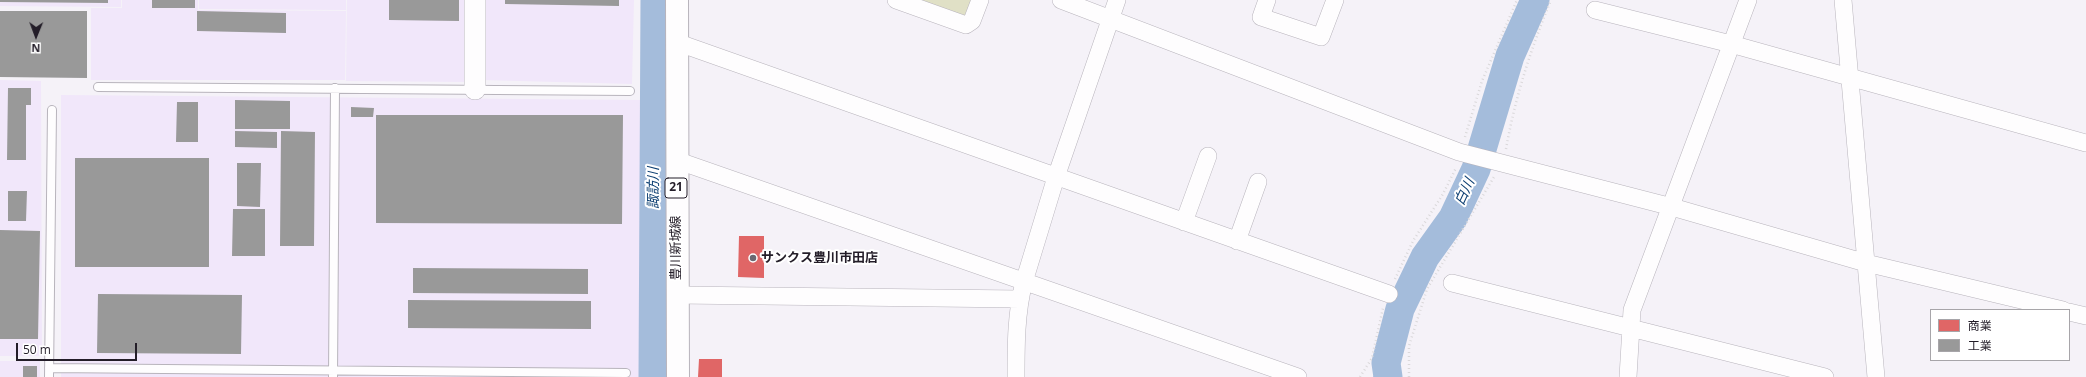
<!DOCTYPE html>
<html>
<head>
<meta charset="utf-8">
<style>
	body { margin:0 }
	#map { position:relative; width:2086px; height:377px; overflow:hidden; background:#f5f2f8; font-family:"Open Sans","Noto Sans JP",sans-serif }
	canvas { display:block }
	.legend { position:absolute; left:1930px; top:309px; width:140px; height:52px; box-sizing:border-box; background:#fff; border:1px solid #a7a5a9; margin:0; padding:5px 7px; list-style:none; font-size:12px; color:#231d28 }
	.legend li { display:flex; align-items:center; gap:8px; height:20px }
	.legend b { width:20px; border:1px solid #a7a5a9 }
	.north { position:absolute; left:16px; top:16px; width:40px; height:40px; -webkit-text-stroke:3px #fff; paint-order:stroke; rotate:181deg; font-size:11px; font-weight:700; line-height:16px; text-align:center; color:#231d28 }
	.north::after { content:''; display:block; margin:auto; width:14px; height:18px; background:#231d28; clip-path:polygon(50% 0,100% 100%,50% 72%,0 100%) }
	.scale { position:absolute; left:16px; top:343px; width:121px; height:18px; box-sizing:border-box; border:2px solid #231d28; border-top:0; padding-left:5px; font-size:12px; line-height:14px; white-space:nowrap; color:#231d28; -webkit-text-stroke:3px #fff; paint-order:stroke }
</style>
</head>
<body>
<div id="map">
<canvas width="2086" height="377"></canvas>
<ul class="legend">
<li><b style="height:11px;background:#e06666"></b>商業</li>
<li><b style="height:11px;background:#999"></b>工業</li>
</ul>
<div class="north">N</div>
<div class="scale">50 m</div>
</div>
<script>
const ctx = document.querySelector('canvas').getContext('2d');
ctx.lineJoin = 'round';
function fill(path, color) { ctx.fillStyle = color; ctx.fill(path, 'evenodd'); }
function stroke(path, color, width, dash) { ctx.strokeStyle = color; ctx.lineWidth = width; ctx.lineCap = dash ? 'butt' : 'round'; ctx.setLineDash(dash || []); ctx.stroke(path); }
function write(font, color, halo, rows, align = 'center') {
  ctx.font = font + ' "Open Sans","Noto Sans JP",sans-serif'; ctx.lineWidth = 4; ctx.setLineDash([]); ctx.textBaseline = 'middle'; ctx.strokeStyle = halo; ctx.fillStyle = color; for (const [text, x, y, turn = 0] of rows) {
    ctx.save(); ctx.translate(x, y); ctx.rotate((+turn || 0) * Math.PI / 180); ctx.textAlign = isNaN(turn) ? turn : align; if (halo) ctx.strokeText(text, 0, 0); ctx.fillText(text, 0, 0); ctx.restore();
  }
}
fill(new Path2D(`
	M0 0H121V7L0 6Z
	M122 0H198V10L346 11 345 80H91V8H122Z
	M199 0H346V10L199 9Z
	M347 0H469L468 82 346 81Z
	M484 0H634L632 84 482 80Z
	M0 80 41 81 42 356H0Z
	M61 95 641 100 640 377H61Z
	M0 361H40V377H0Z`), '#f1e7fa');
fill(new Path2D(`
	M911 0H976L970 16 961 19Z`), '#e0e0c6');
fill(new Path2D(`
	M739 236H764V278L738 277Z
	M699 359H722V377H698Z`), '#e06666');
fill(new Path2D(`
	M0 0H108V3L0 2Z
	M152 0H195V8H152Z
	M389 0H459V21L389 20Z
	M505 0H619V6L505 4Z
	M0 11H87V78L0 77Z
	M197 11 286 13V33L197 31Z
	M8 88H31V105H26V160H7Z
	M235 100 290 101V129H235Z
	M177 102H198V142H176Z
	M351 107 374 108 373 117H351Z
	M376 115H623L622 224 376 223Z
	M235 131 277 132V148L235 147Z
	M281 131 315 132 314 246H280Z
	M75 158H209V267H75Z
	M237 163H261L260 207 237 206Z
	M8 191H27L26 221H8Z
	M233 209H265V256H232Z
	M0 230 40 231 38 339H0Z
	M413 268 588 269V294L413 293Z
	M98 294 242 295 241 354 97 353Z
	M408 300 591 301V329L408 328Z
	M23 366H37V377H23Z`), '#999');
stroke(new Path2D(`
	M1376 377 1386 363`), '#a4bcdb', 5);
stroke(new Path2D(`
	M653 377 655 0
	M1388 377 1386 363 1400 309 1425 257 1453 218 1476 169 1510 56 1535 0`), '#a4bcdb', 29);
const service = new Path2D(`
	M98 87 630 91
	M49 368 626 373
	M49 377 52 110
	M333 377 335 88`);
const minor = new Path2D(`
	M896 0 966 25 972 21 980 0
	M1061 0 1459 152 1672 207 1866 263 2063 310
	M1267 0 1261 17 1321 37 1335 0
	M1843 0 1876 377
	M1595 10 1731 44 2086 143
	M676 42 1389 294
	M676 160 1298 377
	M1184 222 1208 156
	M1237 241 1258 182
	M1452 283 1825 377
	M677 295 1020 299
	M2069 312 2086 316
	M1016 377C1016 345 1016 313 1024 282L1056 177 1117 0
	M1628 377 1632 310 1748 0`);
const tertiary = new Path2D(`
	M475 89V0`);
const primary = new Path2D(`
	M677 0 678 377`);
stroke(service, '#b8b4bc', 10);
stroke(minor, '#b8b4bc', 18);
stroke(tertiary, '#b8b4bc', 22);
stroke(primary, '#b8b4bc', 24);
stroke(new Path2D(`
	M1465 137 1482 81 1517 0
	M1506 149C1515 98 1531 48 1551 0
	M1395 279 1413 241 1443 194 1456 168
	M1360 377 1372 358 1383 308
	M1409 377V346L1427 289 1494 177`), '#dad8da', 2.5, [1, 3]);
stroke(service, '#fefdfe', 8);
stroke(minor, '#fefdfe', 17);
stroke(tertiary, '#fefdfe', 21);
stroke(primary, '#fefdfe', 22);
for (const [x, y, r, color] of [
	[753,258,4,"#6c6871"]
]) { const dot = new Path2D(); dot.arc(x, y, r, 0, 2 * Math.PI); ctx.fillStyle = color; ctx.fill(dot); stroke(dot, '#fff', 1.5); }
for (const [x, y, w] of [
	[676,188,22]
]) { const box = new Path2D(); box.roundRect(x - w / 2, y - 10, w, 20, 3); ctx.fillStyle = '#fff'; ctx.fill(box); stroke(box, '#231d28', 1); }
write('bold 12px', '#231d28', null, [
	["21",676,188]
]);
write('13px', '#231d28', '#fff', [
	["豊川新城線",676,248,-90]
]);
write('bold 13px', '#231d28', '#fff', [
	["サンクス豊川市田店",761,258]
], 'left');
write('italic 14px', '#0d3f72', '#fff', [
	["諏訪川",654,188,-90],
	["白川",1465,192,-65]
]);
</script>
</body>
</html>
